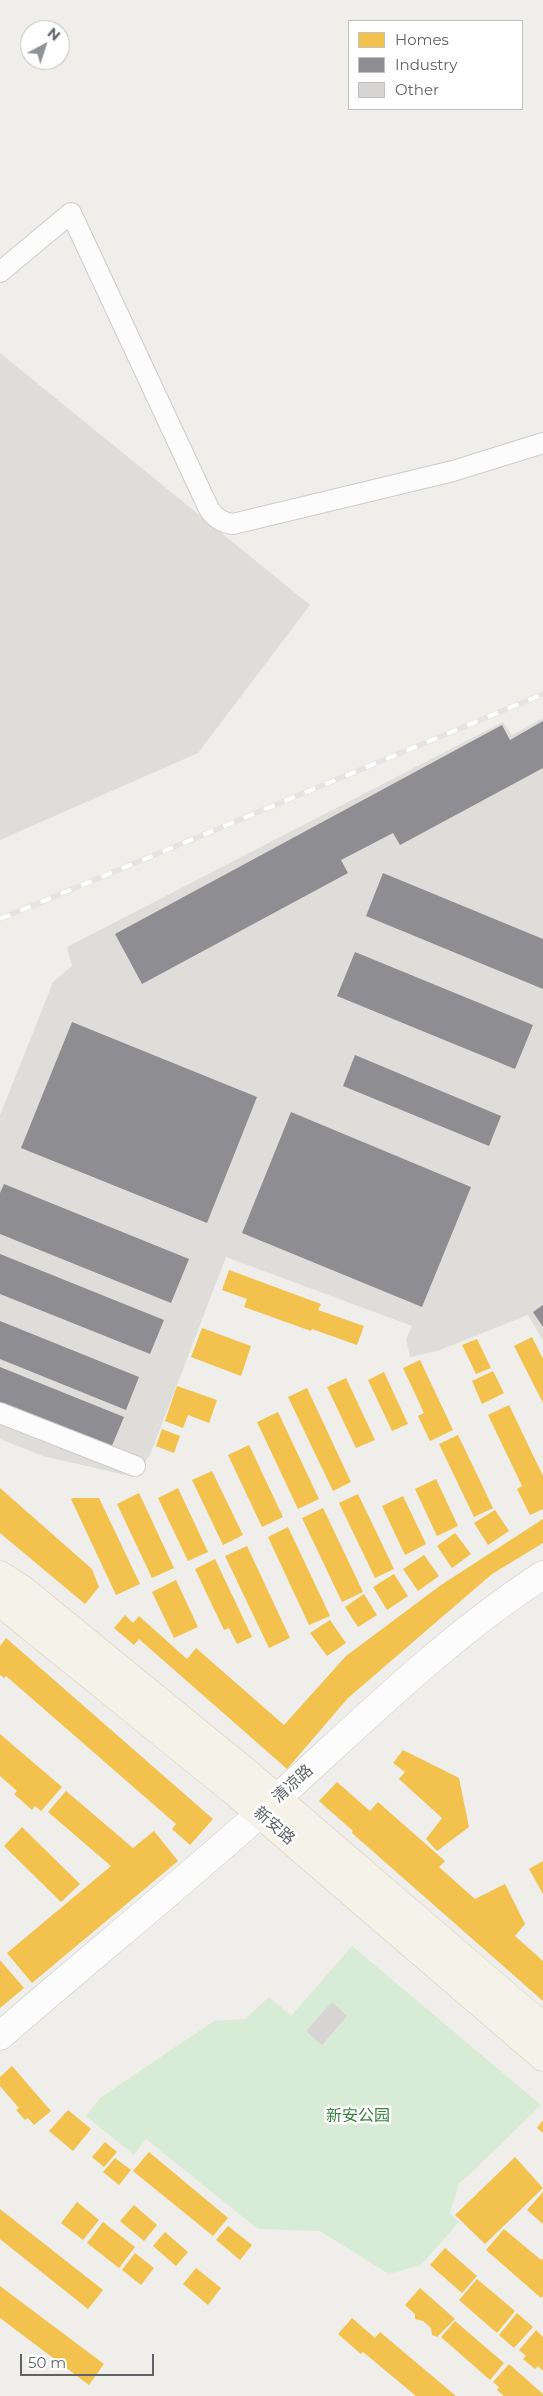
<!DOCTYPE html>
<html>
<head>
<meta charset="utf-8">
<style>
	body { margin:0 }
	#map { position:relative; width:543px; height:2396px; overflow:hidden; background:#efeeea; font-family:Montserrat,sans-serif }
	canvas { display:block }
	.legend { position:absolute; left:348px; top:20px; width:175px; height:90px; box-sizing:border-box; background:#fff; border:1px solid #bfc1c3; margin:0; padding:6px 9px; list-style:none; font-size:15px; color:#5f6368 }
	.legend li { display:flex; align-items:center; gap:10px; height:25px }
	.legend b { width:25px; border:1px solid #bfc1c3 }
	.north { position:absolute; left:20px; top:20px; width:50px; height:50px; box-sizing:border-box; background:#fff; border:1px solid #bfc1c3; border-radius:50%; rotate:40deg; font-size:14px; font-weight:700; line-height:20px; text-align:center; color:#5f6368 }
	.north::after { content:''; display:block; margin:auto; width:18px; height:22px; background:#919496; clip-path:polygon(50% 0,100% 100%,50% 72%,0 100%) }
	.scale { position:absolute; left:20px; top:2354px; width:134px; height:22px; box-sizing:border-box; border:2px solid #5f6368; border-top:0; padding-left:6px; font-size:15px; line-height:18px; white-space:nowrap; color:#5f6368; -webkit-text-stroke:4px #fff; paint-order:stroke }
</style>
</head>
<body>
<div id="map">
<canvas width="543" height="2396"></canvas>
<ul class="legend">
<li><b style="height:14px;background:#f2c14e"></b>Homes</li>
<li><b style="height:14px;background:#8d8d92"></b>Industry</li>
<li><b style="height:14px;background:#d6d5d3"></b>Other</li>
</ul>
<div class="north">N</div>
<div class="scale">50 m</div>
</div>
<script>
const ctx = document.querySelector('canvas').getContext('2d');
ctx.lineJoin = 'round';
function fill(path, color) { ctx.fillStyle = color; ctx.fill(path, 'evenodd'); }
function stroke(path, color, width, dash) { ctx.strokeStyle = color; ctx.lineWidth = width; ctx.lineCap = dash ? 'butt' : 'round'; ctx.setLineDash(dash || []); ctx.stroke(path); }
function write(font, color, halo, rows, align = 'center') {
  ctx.font = font + ' Montserrat,"Noto Sans SC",sans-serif'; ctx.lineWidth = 5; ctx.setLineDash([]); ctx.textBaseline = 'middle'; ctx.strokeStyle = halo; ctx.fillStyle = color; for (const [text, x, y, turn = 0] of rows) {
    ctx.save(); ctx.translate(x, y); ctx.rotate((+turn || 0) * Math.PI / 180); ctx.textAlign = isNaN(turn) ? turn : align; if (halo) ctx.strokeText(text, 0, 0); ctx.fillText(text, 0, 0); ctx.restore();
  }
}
fill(new Path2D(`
	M0 353 310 605 198 753 0 840Z
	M543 718V1341L528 1315 437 1351 410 1357 406 1339 412 1326 226 1257 150 1455 134 1477 43 1456 0 1439V1115L53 982 72 966 67 947 503 722 512 735Z`), '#dfddda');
fill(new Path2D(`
	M352 1946 541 2105 468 2176 459 2183 450 2214 459 2222 421 2265 389 2274 320 2231 258 2229 146 2139 134 2155 86 2116 100 2098 214 2021 245 2019 269 1997 291 2016Z`), '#d8ebd6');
fill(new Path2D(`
	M229 1270 321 1304 318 1310 364 1326 357 1345 312 1329 311 1331 244 1307 247 1299 222 1290Z
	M202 1328 251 1346 241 1376 191 1357Z
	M532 1337 543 1359V1403L514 1346Z
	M477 1339 491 1368 476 1374 462 1345Z
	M420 1360 453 1430 430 1441 418 1416 424 1413 403 1368Z
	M493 1371 504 1393 482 1404 472 1381Z
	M384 1372 408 1424 392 1431 368 1380Z
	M346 1378 375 1440 356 1448 327 1387Z
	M177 1386 217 1400 209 1423 188 1415 183 1428 165 1421Z
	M307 1388 351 1482 333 1491 288 1397Z
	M509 1405 543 1476V1509L530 1515 517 1489 522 1486 488 1415Z
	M278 1412 319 1499 298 1509 257 1422Z
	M162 1429 180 1436 174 1453 156 1446Z
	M458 1435 493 1508 474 1517 439 1444Z
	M249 1445 283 1517 262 1527 228 1455Z
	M212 1471 243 1535 223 1545 192 1480Z
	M436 1479 458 1526 437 1536 415 1489Z
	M0 1488 92 1569 99 1587 85 1604 0 1533Z
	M178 1488 208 1552 188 1561 158 1498Z
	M139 1493 174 1568 152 1578 117 1504Z
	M358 1494 394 1569 375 1578 339 1503Z
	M403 1496 426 1544 405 1555 382 1506Z
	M73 1498H99L140 1584 116 1595 71 1499Z
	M323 1508 363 1592 342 1602 302 1518Z
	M495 1510 509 1531 488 1545 474 1523Z
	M543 1519V1543L492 1574 348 1698 287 1769 139 1639 134 1645 114 1628 125 1615 133 1623 139 1616 187 1659 196 1648 284 1725 346 1656 441 1585Z
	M288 1527 330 1616 309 1625 268 1537Z
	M455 1533 471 1554 452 1568 437 1546Z
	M247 1546 290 1638 269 1648 225 1556Z
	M424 1555 439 1576 418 1591 403 1569Z
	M215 1559 252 1637 237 1644 229 1628 224 1630 195 1569Z
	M394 1574 408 1596 387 1610 373 1587Z
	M176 1580 198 1627 174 1638 152 1592Z
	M364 1594 377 1615 358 1627 345 1607Z
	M330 1620 346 1643 327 1656 310 1633Z
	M6 1638 213 1819 190 1845 172 1829 176 1824 6 1676 4 1678 0 1675V1646Z
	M0 1734 62 1787 41 1811 35 1806 32 1810 14 1794 17 1791 0 1776Z
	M403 1750 459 1778 469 1827 437 1851 426 1839 442 1818 399 1779 405 1772 393 1763Z
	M337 1782 370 1811 378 1802 445 1861 439 1867 475 1899 505 1884 525 1924 515 1936 543 1961V2001L352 1833 353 1831 319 1801Z
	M66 1791 133 1848 154 1831 178 1861 32 1983 7 1953 111 1866 48 1812Z
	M22 1827 80 1884 61 1902 4 1846Z
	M543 1861V1894L529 1869Z
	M0 1960 24 1988 0 2008Z
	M12 2066 51 2111 34 2125 28 2118 25 2120 16 2110 19 2108 0 2086V2077Z
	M68 2110 91 2129 73 2151 49 2131Z
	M543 2120V2133L537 2128Z
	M105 2142 117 2152 104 2167 92 2157Z
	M149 2152 228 2218 213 2236 133 2171Z
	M515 2157 543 2188 485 2244 455 2215Z
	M115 2158 131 2170 119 2185 103 2172Z
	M543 2192V2224L527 2210Z
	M77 2202 99 2220 83 2240 61 2223Z
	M134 2205 157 2225 144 2241 120 2221Z
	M0 2209 103 2290 88 2309 0 2239Z
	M103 2222 135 2247 119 2268 87 2243Z
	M228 2226 252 2245 240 2260 216 2240Z
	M504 2229 541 2260 543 2258V2296L541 2298 486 2250Z
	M165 2232 188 2252 176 2266 153 2246Z
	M445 2248 477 2276 462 2293 430 2265Z
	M135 2253 154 2268 141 2285 122 2270Z
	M196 2268 221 2288 208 2305 183 2284Z
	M477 2279 515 2311 497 2333 459 2300Z
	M0 2286 104 2364 89 2385 0 2318Z
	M420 2288 455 2319 437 2337 432 2335 431 2328 423 2321 415 2319V2314L405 2305Z
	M517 2313 533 2327 514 2348 499 2335Z
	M352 2318 375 2338 380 2332 456 2396H416L363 2352 361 2354 338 2334Z
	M455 2321 504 2363 490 2380 441 2337Z
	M536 2330 543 2337V2371L538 2366 535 2369 523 2359 526 2356 519 2350Z
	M509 2364 543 2394V2396H504L497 2390 499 2387 493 2382Z`), '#f2c14e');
fill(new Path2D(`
	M543 721V768L400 845 393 833 341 860 348 873 142 984 115 934 502 725 510 740Z
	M383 873 543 939V989L366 916Z
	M355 952 533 1025 515 1069 337 996Z
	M72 1022 257 1097 207 1223 21 1148Z
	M355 1055 501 1116 489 1146 343 1086Z
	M291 1112 471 1187 422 1307 242 1233Z
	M4 1184 189 1259 171 1303 0 1234V1193Z
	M0 1254 164 1320 150 1354 0 1294Z
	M543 1305V1327L533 1312Z
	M0 1321 139 1377 126 1410 0 1359Z
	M0 1367 124 1417 111 1448 0 1403Z`), '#8d8d92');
fill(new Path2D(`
	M332 2002 347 2016 322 2045 306 2031Z`), '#d6d5d3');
const street = new Path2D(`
	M0 272 71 213 209 509C215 518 223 523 233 524L453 471 543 443
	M0 1413 135 1466`);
const secondary = new Path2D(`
	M0 2036C91 1957 185 1881 275 1800 362 1722 444 1639 543 1575`);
const primary = new Path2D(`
	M0 1575 23 1590 246 1772 543 2027
	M0 1602 231 1789 543 2057`);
stroke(street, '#cbcccc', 22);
stroke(secondary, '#cacacb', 29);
stroke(primary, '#d7ceb8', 29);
stroke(street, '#fdfcfc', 20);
stroke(secondary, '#fdfcfc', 28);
stroke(primary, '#f4f2e9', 28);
const rail = new Path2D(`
	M0 919 543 694`);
stroke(rail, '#e4e4e4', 5.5);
stroke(rail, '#fff', 4, [11]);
write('16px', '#5f6368', '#fff', [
	["清凉路",293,1784,-42],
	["新安路",274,1826,41]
]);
write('16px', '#348238', '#fff', [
	["新安公园",358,2116]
]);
</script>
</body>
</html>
